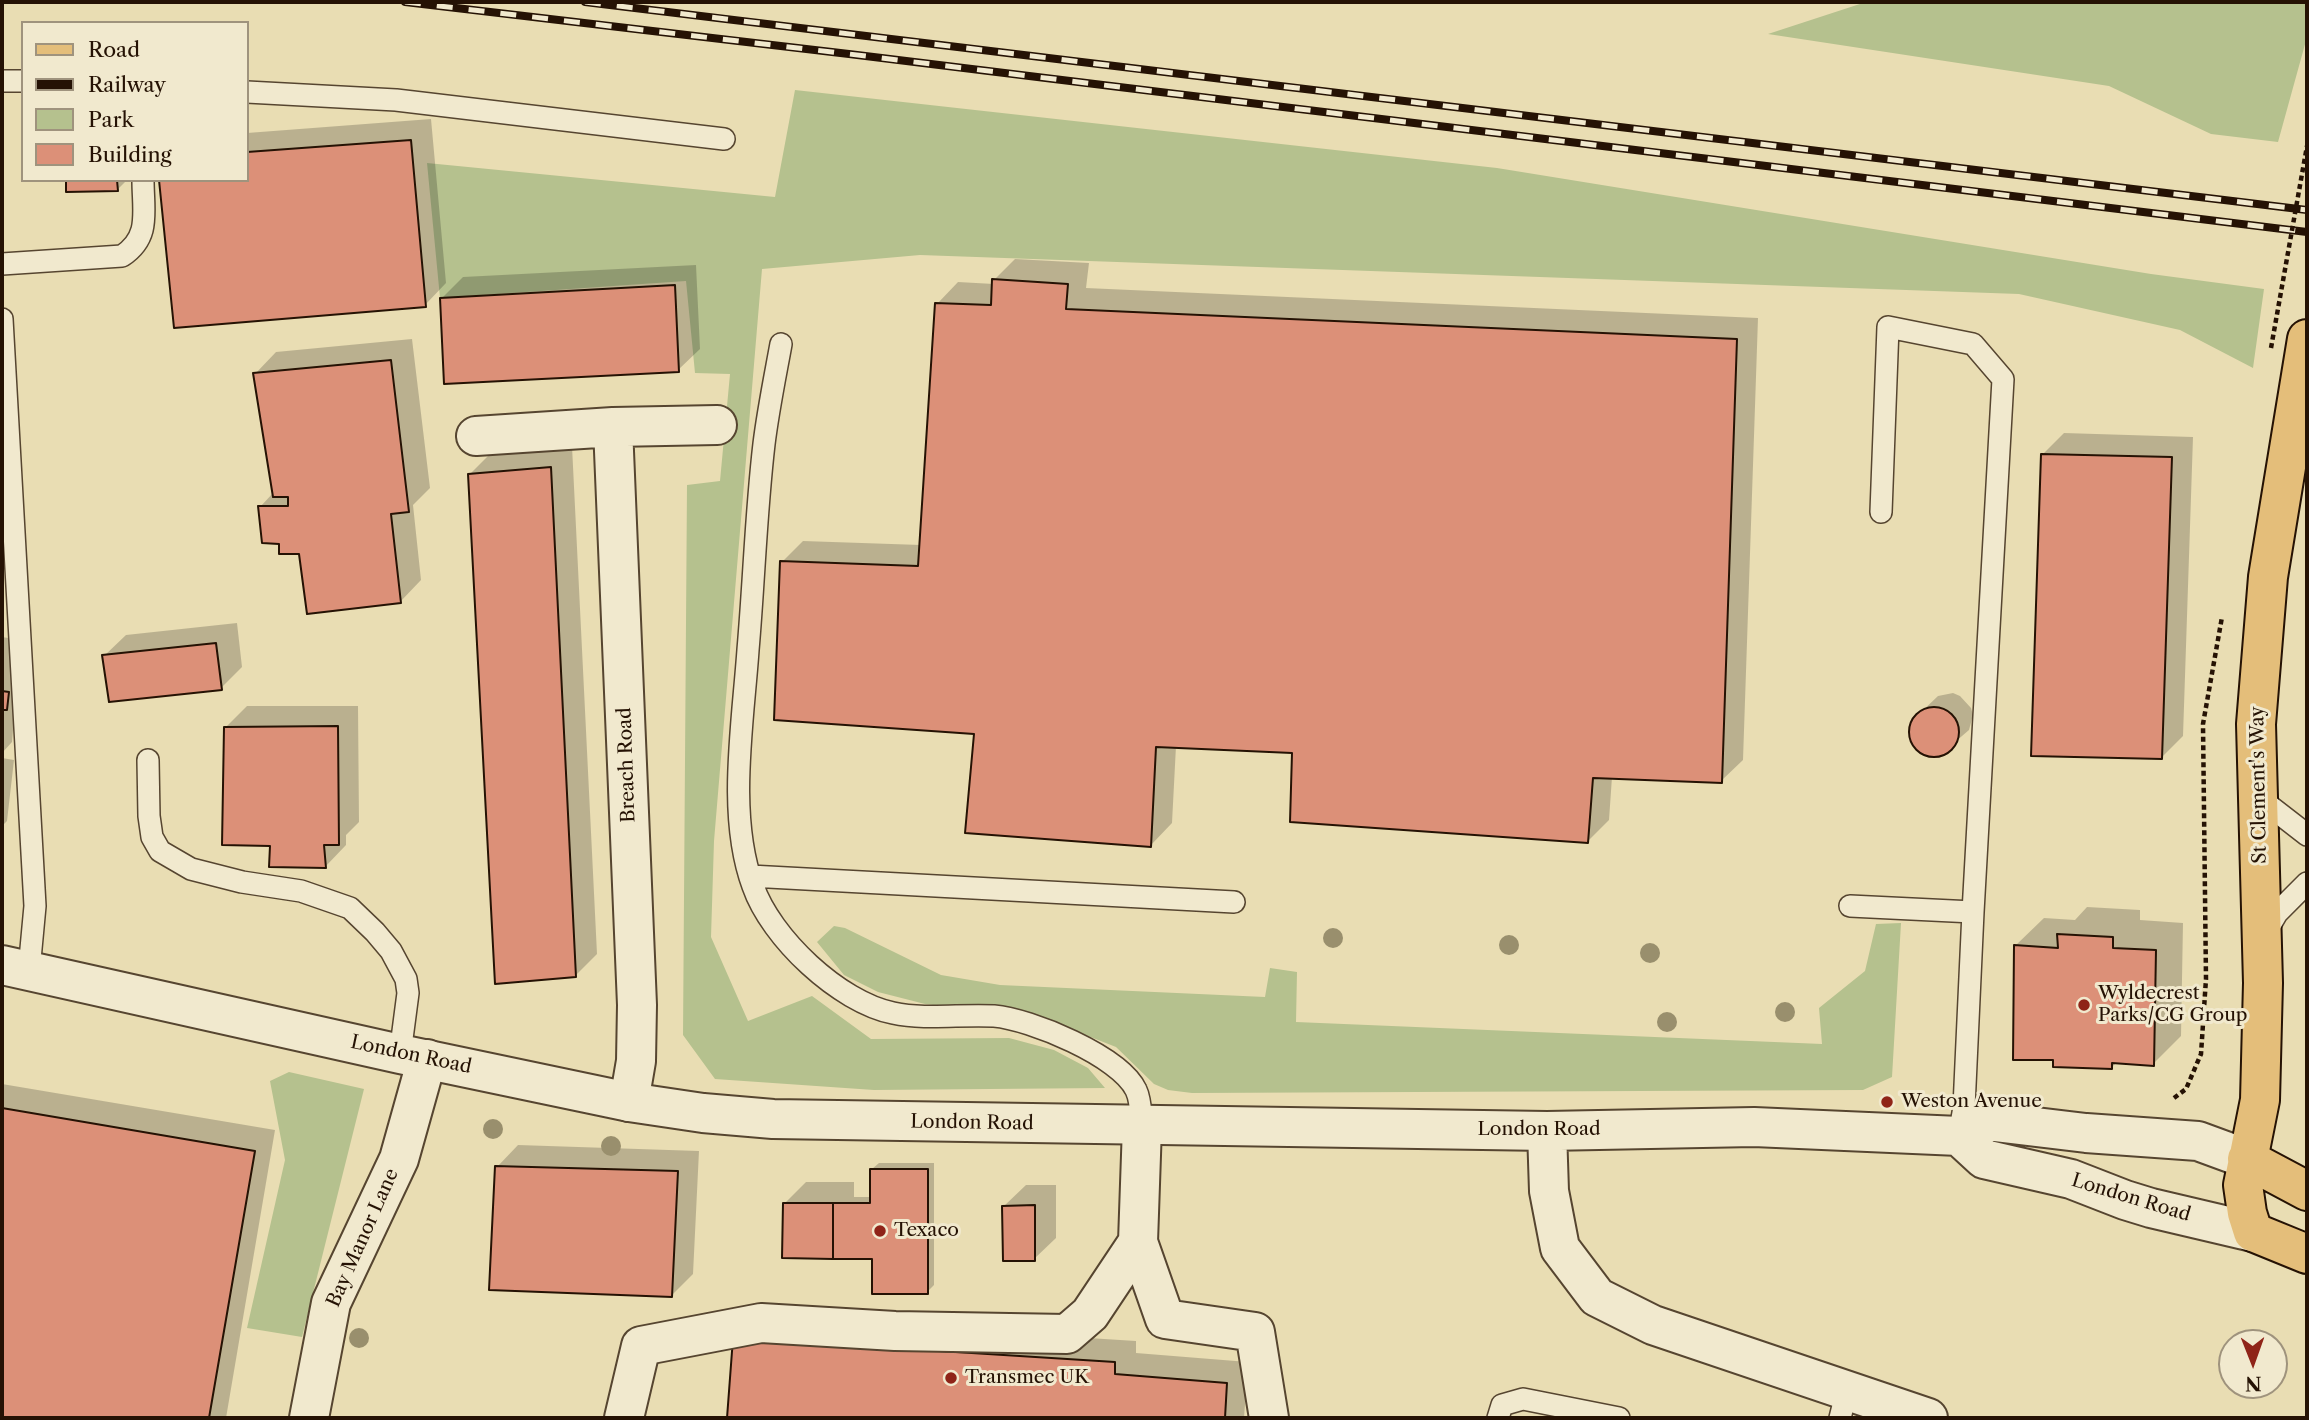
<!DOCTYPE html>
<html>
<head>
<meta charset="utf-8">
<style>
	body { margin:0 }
	#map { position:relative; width:2309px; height:1420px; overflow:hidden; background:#e9ddb3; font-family:"Libre Caslon Text",serif }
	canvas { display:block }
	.frame { position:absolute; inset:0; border:4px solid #251204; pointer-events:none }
	.legend { position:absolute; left:21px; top:21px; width:228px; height:161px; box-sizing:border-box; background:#f1e9ce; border:2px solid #9f937d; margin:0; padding:9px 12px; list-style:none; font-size:21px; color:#251204 }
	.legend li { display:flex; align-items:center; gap:14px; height:35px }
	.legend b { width:35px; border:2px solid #9f937d }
	.north { position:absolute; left:2218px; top:1329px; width:70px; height:70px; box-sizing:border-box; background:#f1e9ce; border:2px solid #9f937d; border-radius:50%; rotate:179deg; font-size:19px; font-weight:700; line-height:28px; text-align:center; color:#251204 }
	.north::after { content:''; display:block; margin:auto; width:24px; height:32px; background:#8f2418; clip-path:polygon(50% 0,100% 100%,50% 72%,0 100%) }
</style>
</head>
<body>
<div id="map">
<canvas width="2309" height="1420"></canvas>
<div class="frame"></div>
<ul class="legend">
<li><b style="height:9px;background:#e4be7a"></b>Road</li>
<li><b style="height:9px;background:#251204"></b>Railway</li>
<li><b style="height:19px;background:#b5c18e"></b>Park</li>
<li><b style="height:19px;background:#dc9078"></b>Building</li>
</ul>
<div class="north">N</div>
</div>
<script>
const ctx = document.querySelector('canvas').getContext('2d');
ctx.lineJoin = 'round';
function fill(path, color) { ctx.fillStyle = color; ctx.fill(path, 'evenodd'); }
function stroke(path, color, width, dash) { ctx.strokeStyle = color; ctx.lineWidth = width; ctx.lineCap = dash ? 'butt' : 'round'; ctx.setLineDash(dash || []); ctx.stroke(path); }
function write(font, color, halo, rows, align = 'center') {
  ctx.font = font + ' "Libre Caslon Text",serif'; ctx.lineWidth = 6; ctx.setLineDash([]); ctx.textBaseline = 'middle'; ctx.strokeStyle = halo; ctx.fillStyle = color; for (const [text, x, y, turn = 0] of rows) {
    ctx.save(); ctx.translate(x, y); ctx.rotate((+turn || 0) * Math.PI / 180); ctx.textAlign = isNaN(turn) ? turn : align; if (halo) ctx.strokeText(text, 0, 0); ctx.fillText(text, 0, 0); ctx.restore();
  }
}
fill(new Path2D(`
	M1866 2H2307V37L2278 142 2211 134 2109 86 1768 34Z
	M795 90 1497 168 2151 274 2264 289 2253 368 2180 330 2019 294 920 255 762 269 714 841 711 937 748 1021 812 996 871 1039 1009 1038 1054 1050 1088 1068 1105 1088 874 1090 715 1079 683 1035 687 485 720 481 730 374 695 373 686 281 440 298 427 163 775 197Z
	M1901 923 1892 1077 1863 1090 1192 1093 1168 1090 1154 1084 1116 1047 1065 1027 1016 1015 925 1004 878 992 844 975 817 942 834 926 845 928 941 975 1000 985 1265 997 1270 968 1297 972 1296 1022 1822 1044 1819 1008 1865 971 1876 924Z
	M289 1072 364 1089 302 1337 247 1328 285 1160 270 1081Z`), '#b5c18e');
fill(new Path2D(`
	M431 119 446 283 425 305 247 180V133Z
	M68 180H127L117 190Z
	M1015 259 1089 263 1086 288 1758 318 1743 760 1721 781 1612 777 1609 820 1588 841 1293 751 1176 746 1172 823 1151 845 976 732 782 562 803 541 921 545 937 304 958 282 994 284V280Z
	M696 265 700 349 678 370 442 298 463 277Z
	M412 339 430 488 413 505 421 580 400 602 280 542 260 507 274 492 255 374 276 352Z
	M2064 433 2193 437 2183 736 2161 758 2043 454Z
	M572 446 597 954 576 975 470 474 491 453Z
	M237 623 242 667 221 688 104 656 126 635Z
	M2 637 21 640 12 742 2 753Z
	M1953 693 1960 696 1971 708 1973 715 1969 730 1941 754H1926L1915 744 1912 738 1913 723 1917 716 1938 696Z
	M247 706H358L359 822 346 835V845L325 867 272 844 225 728Z
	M2 758 14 760 7 821 2 826Z
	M2087 907 2140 910V920L2183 923 2181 1036 2153 1064 2118 1061 2111 1068 2016 945 2044 918 2075 920Z
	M2 1084 275 1130 226 1418H2Z
	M518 1145 699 1151 693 1274 672 1295 497 1167Z
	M879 1163H934V1285L927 1292 874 1257 784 1204 806 1182H854V1197H872V1169Z
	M1026 1185H1056V1238L1034 1259 1004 1206Z
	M756 1317 1136 1341V1353L1248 1362 1244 1418H729L734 1338Z`), '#0003');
const building = new Path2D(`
	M411 140 426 307 174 328 159 180H247V152Z
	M66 180H117L118 191 66 192Z
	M992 279 1068 284 1066 309 1737 339 1722 783 1593 778 1588 843 1290 822 1292 753 1156 747 1151 847 965 833 974 734 774 720 780 561 918 566 935 303 991 305Z
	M675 285 679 372 444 384 440 298Z
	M391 360 409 512 391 514 401 603 307 614 299 554H279V544L262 543 258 506H288V497H273L253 373Z
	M2041 454 2172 457 2162 759 2031 756Z
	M551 467 576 977 495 984 468 474Z
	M216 643 222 690 109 702 102 655Z
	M2 691 9 692 7 710H2Z
	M1909 732a25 25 0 1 1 50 0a25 25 0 1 1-50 0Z
	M338 726 339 845H324L326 868 269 867 270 846 222 845 224 727Z
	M2057 934 2113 937V948L2156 950 2154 1066 2112 1063V1069L2053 1067V1060H2013L2014 945 2058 948Z
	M2 1108 255 1151 209 1418H2Z
	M495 1166 678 1171 672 1297 489 1290Z
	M870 1169H928V1294H872V1259H833V1203H870Z
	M783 1203H833V1259L782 1258Z
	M1035 1205V1261H1003L1002 1206Z
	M733 1338 1115 1362V1374L1227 1383 1225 1418H727Z`);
fill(building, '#dc9078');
stroke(building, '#251204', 2);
const service = new Path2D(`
	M2 81H23
	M247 92 396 100 724 139
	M2 264 122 256C151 237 143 212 143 180
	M2 319 35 906 29 970
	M781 344C775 377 768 411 764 444 756 512 754 581 748 650 743 723 727 816 753 886 771 938 839 1002 893 1013 926 1020 961 1014 994 1016 1030 1019 1120 1056 1136 1090 1141 1100 1141 1116 1142 1126
	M1881 512 1888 327 1973 344 2003 379 1973 912
	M148 760 149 816 152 837 160 851 191 869 242 882 301 891 350 908 375 932 391 951 406 979 408 993 400 1054
	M2258 797 2307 835
	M750 876 1234 902
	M1850 906 1973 912 1964 1107 1959 1136
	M2266 932 2277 913 2307 883
	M1498 1418 1502 1405 1523 1399 1619 1418
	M1840 1418 1847 1390`);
const minor = new Path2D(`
	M613 427 637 1005 636 1061 629 1102
	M476 436 613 427 717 425
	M1142 1126 1138 1242 1165 1319 1255 1332 1269 1418
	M309 1418 331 1303 399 1159 427 1059
	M624 1418 641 1346 761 1323 895 1331 1067 1334 1090 1314 1138 1242`);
const tertiary = new Path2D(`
	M2 965 400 1054 629 1102 703 1113 773 1119 1547 1131 1754 1127 1959 1136 1986 1121 2086 1133 2198 1141 2247 1159
	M1547 1131 1549 1191 1560 1248 1597 1297 1653 1325 1928 1418
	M1959 1136 1984 1159 2071 1179 2125 1200 2151 1208 2253 1232`);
const primary = new Path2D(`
	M2307 339 2268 577 2256 724 2263 983 2260 1100 2243 1185 2247 1213 2253 1232 2307 1254
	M2247 1159 2307 1191`);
stroke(service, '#564530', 24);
stroke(minor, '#564530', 42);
stroke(tertiary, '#564530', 42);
stroke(primary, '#251204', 42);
stroke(new Path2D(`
	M2174 1098 2186 1089 2201 1054 2206 979 2203 724 2222 617`), '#251204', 4.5, [5, 3.5]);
stroke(service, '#f1e9ce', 21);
stroke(minor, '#f1e9ce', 38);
stroke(tertiary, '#f1e9ce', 38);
stroke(primary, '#e4be7a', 38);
const rail = new Path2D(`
	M405 2 849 54 2307 232
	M585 2 2307 210`);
stroke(rail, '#251204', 8);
stroke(rail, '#f1e9ce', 5, [16]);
stroke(new Path2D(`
	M2271 348 2307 146`), '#251204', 4.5, [5, 3.5]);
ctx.fillStyle = '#998f6d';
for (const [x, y] of [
	[1333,938],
	[1509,945],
	[1650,953],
	[1785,1012],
	[1667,1022],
	[493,1129],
	[611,1146],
	[359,1338]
]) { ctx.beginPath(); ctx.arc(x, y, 10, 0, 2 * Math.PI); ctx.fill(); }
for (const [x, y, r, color] of [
	[2084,1005,7,"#8f2418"],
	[1887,1102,7,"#8f2418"],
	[880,1231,7,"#8f2418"],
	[951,1378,7,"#8f2418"]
]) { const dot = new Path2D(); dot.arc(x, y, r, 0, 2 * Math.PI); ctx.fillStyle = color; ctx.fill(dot); stroke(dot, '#f1e9ce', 2.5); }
write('19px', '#251204', '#f1e9ce', [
	["Breach Road",627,765,-92],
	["St Clement's Way",2259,785,-91],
	["London Road",411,1055,12],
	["London Road",972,1123,1],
	["London Road",1539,1130],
	["London Road",2131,1198,17],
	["Bay Manor Lane",363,1238,-66]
]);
write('19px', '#251204', '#f1e9ce', [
	["Wyldecrest",2098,994],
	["Parks/CG Group",2098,1016],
	["Weston Avenue",1901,1102],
	["Texaco",894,1231],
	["Transmec UK",965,1378]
], 'left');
</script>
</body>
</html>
